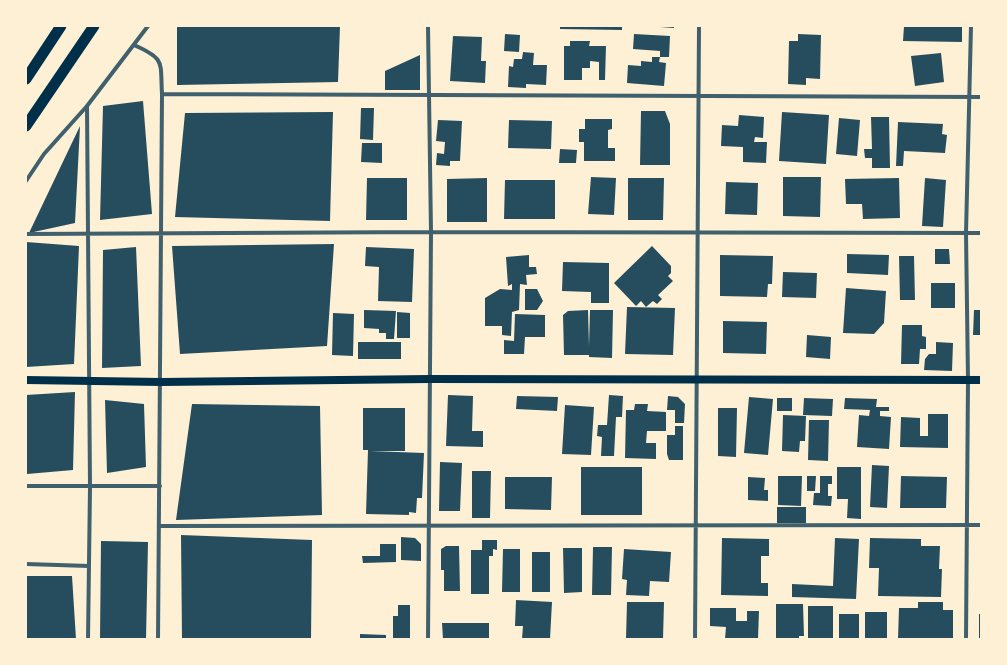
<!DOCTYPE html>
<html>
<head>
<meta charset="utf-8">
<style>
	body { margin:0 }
	#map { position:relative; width:1007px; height:665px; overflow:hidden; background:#fdf0d5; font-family:"PT Sans",sans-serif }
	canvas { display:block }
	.frame { position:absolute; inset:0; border:27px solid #fdf0d5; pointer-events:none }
</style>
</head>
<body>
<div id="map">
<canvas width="1007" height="665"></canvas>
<div class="frame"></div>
</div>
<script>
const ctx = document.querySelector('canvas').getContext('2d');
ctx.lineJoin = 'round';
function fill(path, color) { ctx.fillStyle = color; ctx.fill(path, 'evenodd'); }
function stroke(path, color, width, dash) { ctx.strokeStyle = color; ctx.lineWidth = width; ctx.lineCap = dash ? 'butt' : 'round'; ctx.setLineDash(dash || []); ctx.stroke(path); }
fill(new Path2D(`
	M177 26H340L338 82 177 85Z
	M560 26H622V30L560 29Z
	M661 26H674V28L660 27Z
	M904 26H962V42L903 41Z
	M505 34 520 35 519 52 504 51Z
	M634 34 670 36 669 57H660V51L633 49Z
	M798 34 821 35 820 79 806 78V85L788 84 789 41H798Z
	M453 36 482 37 481 61H486L485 83 450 81Z
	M570 41H590L589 46H606L605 80H599V62L590 61V68H582V80H564V46H570Z
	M523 52 534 53 533 65H547L546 85 526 84V88L508 87 509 66 513 67 514 59H522Z
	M941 53 944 82 915 86 911 56Z
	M420 55V90H385V71Z
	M652 57H660L659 62 666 63 664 86 627 83 628 65 641 66V61L652 62Z
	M143 101 152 214 100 220 103 106Z
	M361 108H374L373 140 360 139Z
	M641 111H665L670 124V165H640Z
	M333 112 330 221 175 217 185 113Z
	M782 112 829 115 826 164 779 161Z
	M739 115 764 117 763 138 755 137 754 142H767L766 163 743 162V147L721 146 722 125 738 126Z
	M871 117H889L890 168H872V158H865L864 149H872Z
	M839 118 860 120 857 156 836 154Z
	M585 119H612V129L608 130V148H615V161H584V142H579V129H585Z
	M438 120 462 121 460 161H450V166L436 165 437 153 444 154 445 142 436 141Z
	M509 120 552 121 551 149 508 148Z
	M898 122 943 124 942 134 947 135 945 153 904 151 903 166H896Z
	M80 126 75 223 29 233Z
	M362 143H382V163L361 162Z
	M560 149 577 150 576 163H559Z
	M591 177 616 178 614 215 588 214Z
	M783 177H821L820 217 783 216Z
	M367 178H407V220H366Z
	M487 178V222H447V179Z
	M628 178H664L663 220H628Z
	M899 178 900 218 863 219 862 204H846L845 179Z
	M925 178 946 180 943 227 922 226Z
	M505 180H555V219H504Z
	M726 182 758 183 757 215 725 214Z
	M26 242 79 246 74 364 26 367Z
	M334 244 327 346 180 354 172 246Z
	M652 246 671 266V273L668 276 673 281 658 295 662 299 657 304 653 301 646 307 641 301 636 306 614 283Z
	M136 247 141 366 102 368 103 250Z
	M366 247 414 249 412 302 378 301 379 267 365 266Z
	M935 249H949L950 264H935Z
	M847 254 889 255 888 275 847 273Z
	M529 255V267H536L537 274 526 275 527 285 520 284 519 310 512 312 511 336 502 335V326H485V298L500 289 512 290V284L508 286 506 257Z
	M720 255 773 256 772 284H768L767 297 720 296Z
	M899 256H914L915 300H900Z
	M563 262 609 263V303H591V292L562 291Z
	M783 272 817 273 816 298 782 297Z
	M931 283H955V308H931Z
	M846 288 886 291 884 323 874 334 843 333Z
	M525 289H537L543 301 537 310H525Z
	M627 307 675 308 673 355 625 354Z
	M364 310 396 311 394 339H386V333H379V329L364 328Z
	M588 310 589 346 590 310H613L612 358 589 357V355H564L563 315 568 311Z
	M974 310H981V335H973Z
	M397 312 410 313V338H397Z
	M333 313 354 314 353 356 332 355Z
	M515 314 545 315V337H525L524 354H504V340L514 341Z
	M723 321 767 322 766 354 723 353Z
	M902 325H922V336L926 337V349H920L919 364H901Z
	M807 335 831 337 830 359 806 357Z
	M358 342H401V359H358Z
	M936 342 953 343 952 371 924 370 925 359 929 354H936Z
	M75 392 73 470 27 474 26 395Z
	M448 395 473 396 472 431H483V447L446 446Z
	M609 395 623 396 622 417H616L614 456H601L602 437 597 436 598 425H607Z
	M517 396 558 397 557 411 516 409Z
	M668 396 678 397 685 404 684 423H675V410H667Z
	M749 397 773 399 768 455 744 453Z
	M777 398H792V411H777Z
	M804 398 833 399 832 416 803 415Z
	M845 398 877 399 876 407H889V411H880V416L891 417 889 449 857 447 859 415 869 416 870 410 844 409Z
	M105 400 144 404 146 467 107 473Z
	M192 404 320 406 322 515 176 520Z
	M635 404H648L647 411 666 412V431H647L646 443H656V459L625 458 626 410H634Z
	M565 405 594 407 591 455 562 454Z
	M363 408H405V451H370L424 453 422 498H417L416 513 409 512V515L366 514 368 450H363Z
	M718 408H737L736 457 718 456Z
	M928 414H948V448L900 447 901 417 920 418V436H928Z
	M783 415 806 416 805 441H800L799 452 782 451Z
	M809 420H829L828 461 808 460Z
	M675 426H683V460H669L667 454V435H675Z
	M440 462 462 463 460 511H439Z
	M872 465 889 466 887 508 870 507Z
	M581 467H642V515H581Z
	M837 467H861V519L847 518 848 499H837Z
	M472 471H491L490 518H472Z
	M778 476H802L801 506 778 505Z
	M807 476H816L815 491H807Z
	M820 476H832V484H828V496H832L831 506 813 505 814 493H820Z
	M901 476 947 477 946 508H900Z
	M505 477H552L551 510 505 509Z
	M748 477 765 478 764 490H768V501L748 500Z
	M777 507H806V523H777Z
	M181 535 312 540 311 639H182Z
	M401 537 415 538 421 544V561L401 560Z
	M722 538 769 539V556H761V583H768V596L721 595Z
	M835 538 859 539 856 599 792 597V584L833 586Z
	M870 538 921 539V546H940L939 569H942L941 597 878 596 879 568H869Z
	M482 540H497V550L493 549V556H489V594H471V550H482Z
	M101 541 148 542 146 639H100Z
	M380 544H396V562L363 563 362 556H380Z
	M446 546H459L460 591H444V570H441V549Z
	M593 547H612L611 595H592Z
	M563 548H582V592L564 593Z
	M503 549H520V592H502Z
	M624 549 671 552 669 582 650 581 649 596 626 595 627 580 622 579Z
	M532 552H550V592H532Z
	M26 576H72L76 639H26Z
	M516 600 552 602 550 639H522L523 626H515Z
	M627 602H664L663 639H626Z
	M918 602H943V610H953V639H898L899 608H918Z
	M776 604H803L804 636H799V639H776Z
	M398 605H410V639H393V616H398Z
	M808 606H833V639H808Z
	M710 608H736V621H747V611H759L758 639H725L726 627 710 626Z
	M865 612H887V639H865Z
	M839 614H859V639H839Z
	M979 614H981V639H979Z
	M442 623H489V639H443Z
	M360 634 386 635V639H360Z`), '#264d5e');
stroke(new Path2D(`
	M134 45C166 59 160 62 162 94L158 639
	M162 94 981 97
	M87 106 90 487 88 639
	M26 181 44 154 87 106 148 26
	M26 234 431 232 981 233
	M26 486H160
	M159 526 981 525
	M26 564 89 566
	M428 639 431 232 428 26
	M695 639 699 26
	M966 639 968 380 966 233 971 26`), '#3f606c', 4);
stroke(new Path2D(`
	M26 380 161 382 430 379 981 380`), '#003049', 8);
stroke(new Path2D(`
	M26 79 61 26
	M26 126 94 26`), '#003049', 11);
</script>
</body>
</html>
